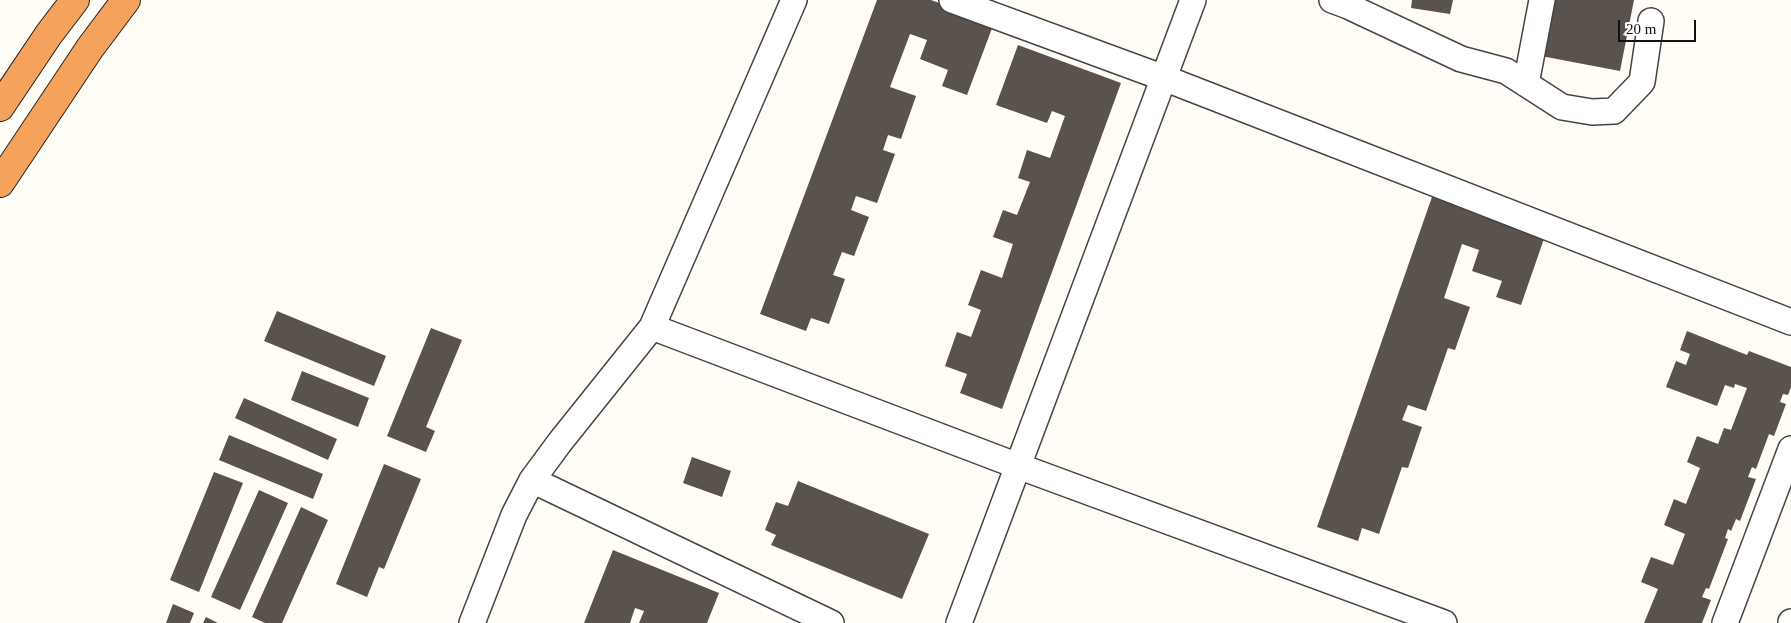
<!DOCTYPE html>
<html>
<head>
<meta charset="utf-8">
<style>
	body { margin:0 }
	#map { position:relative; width:1791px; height:623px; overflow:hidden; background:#fffdf5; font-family:Georgia,serif }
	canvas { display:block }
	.scale { position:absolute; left:1618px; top:20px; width:78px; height:22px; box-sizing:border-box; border:2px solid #111; border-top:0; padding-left:6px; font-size:15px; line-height:18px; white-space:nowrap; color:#111; -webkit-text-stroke:4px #fff; paint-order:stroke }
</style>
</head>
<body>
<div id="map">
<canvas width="1791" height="623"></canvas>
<div class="scale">20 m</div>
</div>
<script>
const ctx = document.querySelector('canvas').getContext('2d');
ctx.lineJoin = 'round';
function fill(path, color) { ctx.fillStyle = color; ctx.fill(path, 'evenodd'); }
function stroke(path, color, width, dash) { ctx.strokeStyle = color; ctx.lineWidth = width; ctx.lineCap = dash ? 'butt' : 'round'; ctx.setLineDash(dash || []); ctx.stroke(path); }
fill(new Path2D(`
	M877 0H931L994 23 967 95 942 86 948 70 920 59 927 40 910 34 890 87 916 96 901 139 888 135 883 150 895 154 877 203 856 196 851 210 869 217 854 256 842 252 833 275 845 279 829 324 811 318 806 331 760 314Z
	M1412 0H1453L1450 14 1411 8Z
	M1552 0H1634L1620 71 1541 56Z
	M1018 45 1121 83 1002 409 960 393 967 374 945 366 957 332 971 337 981 310 968 305 981 270 1002 278 1013 244 993 237 1003 210 1017 215 1030 182 1018 178 1027 150 1050 158 1065 116 1052 111 1047 123 996 105Z
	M1433 194 1546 233 1521 305 1496 297 1502 281 1472 271 1479 250 1462 244 1444 298 1470 307 1455 350 1448 348 1426 411 1408 405 1402 420 1422 427 1408 468 1402 467 1379 534 1362 528 1358 541 1317 527Z
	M277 311 386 356 374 386 264 341Z
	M431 328 462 340 426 427 435 431 426 452 387 436Z
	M1687 331 1747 355 1749 351 1791 367V387L1788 395 1783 394 1780 402 1786 404 1774 436 1769 434 1756 469 1752 467 1748 477 1756 479 1740 521 1736 519 1731 531 1728 529 1725 538 1728 539 1709 589 1706 588 1702 597 1711 600 1702 623H1644L1658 589 1641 582 1651 557 1673 565 1685 534 1664 525 1674 499 1686 504 1700 468 1687 462 1697 436 1718 444 1724 428 1731 430 1747 388 1735 384 1734 388 1725 385 1717 406 1666 387 1676 361 1686 365 1690 354 1680 350Z
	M302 371 369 398 358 427 291 400Z
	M244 398 337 439 328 460 235 418Z
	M229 435 323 474 313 499 219 460Z
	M692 457 731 471 722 497 683 483Z
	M384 464 421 479 384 569 379 567 367 597 336 584Z
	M214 472 243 483 199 592 170 580Z
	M798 481 929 534 902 599 771 545 776 535 765 530 776 502 788 506Z
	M259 490 288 503 240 610 211 597Z
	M301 507 328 520 282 623H265L252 617Z
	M613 550 719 593 707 623H639L644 611 635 608 630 623H584Z
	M173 604 194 613 190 623H166Z
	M206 617 218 623H203Z`), '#5a524d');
const street = new Path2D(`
	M952 0 1164 78 1791 322
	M1332 0 1348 6 1461 59 1506 71 1562 107 1592 112 1614 111 1642 82 1651 21
	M1526 84 1542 0
	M652 327 1018 466 1444 623
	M532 480 831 623
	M472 623 514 515 532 480 560 442 652 327 794 0
	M959 623 1193 0
	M1725 623 1791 449
	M1791 623V622`);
const highway = new Path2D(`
	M0 107 49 34 75 0
	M0 183 90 48 126 0`);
stroke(street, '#444', 28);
stroke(highway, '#222', 30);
stroke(street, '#fff', 25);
stroke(highway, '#f5a25d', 28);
</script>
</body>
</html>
